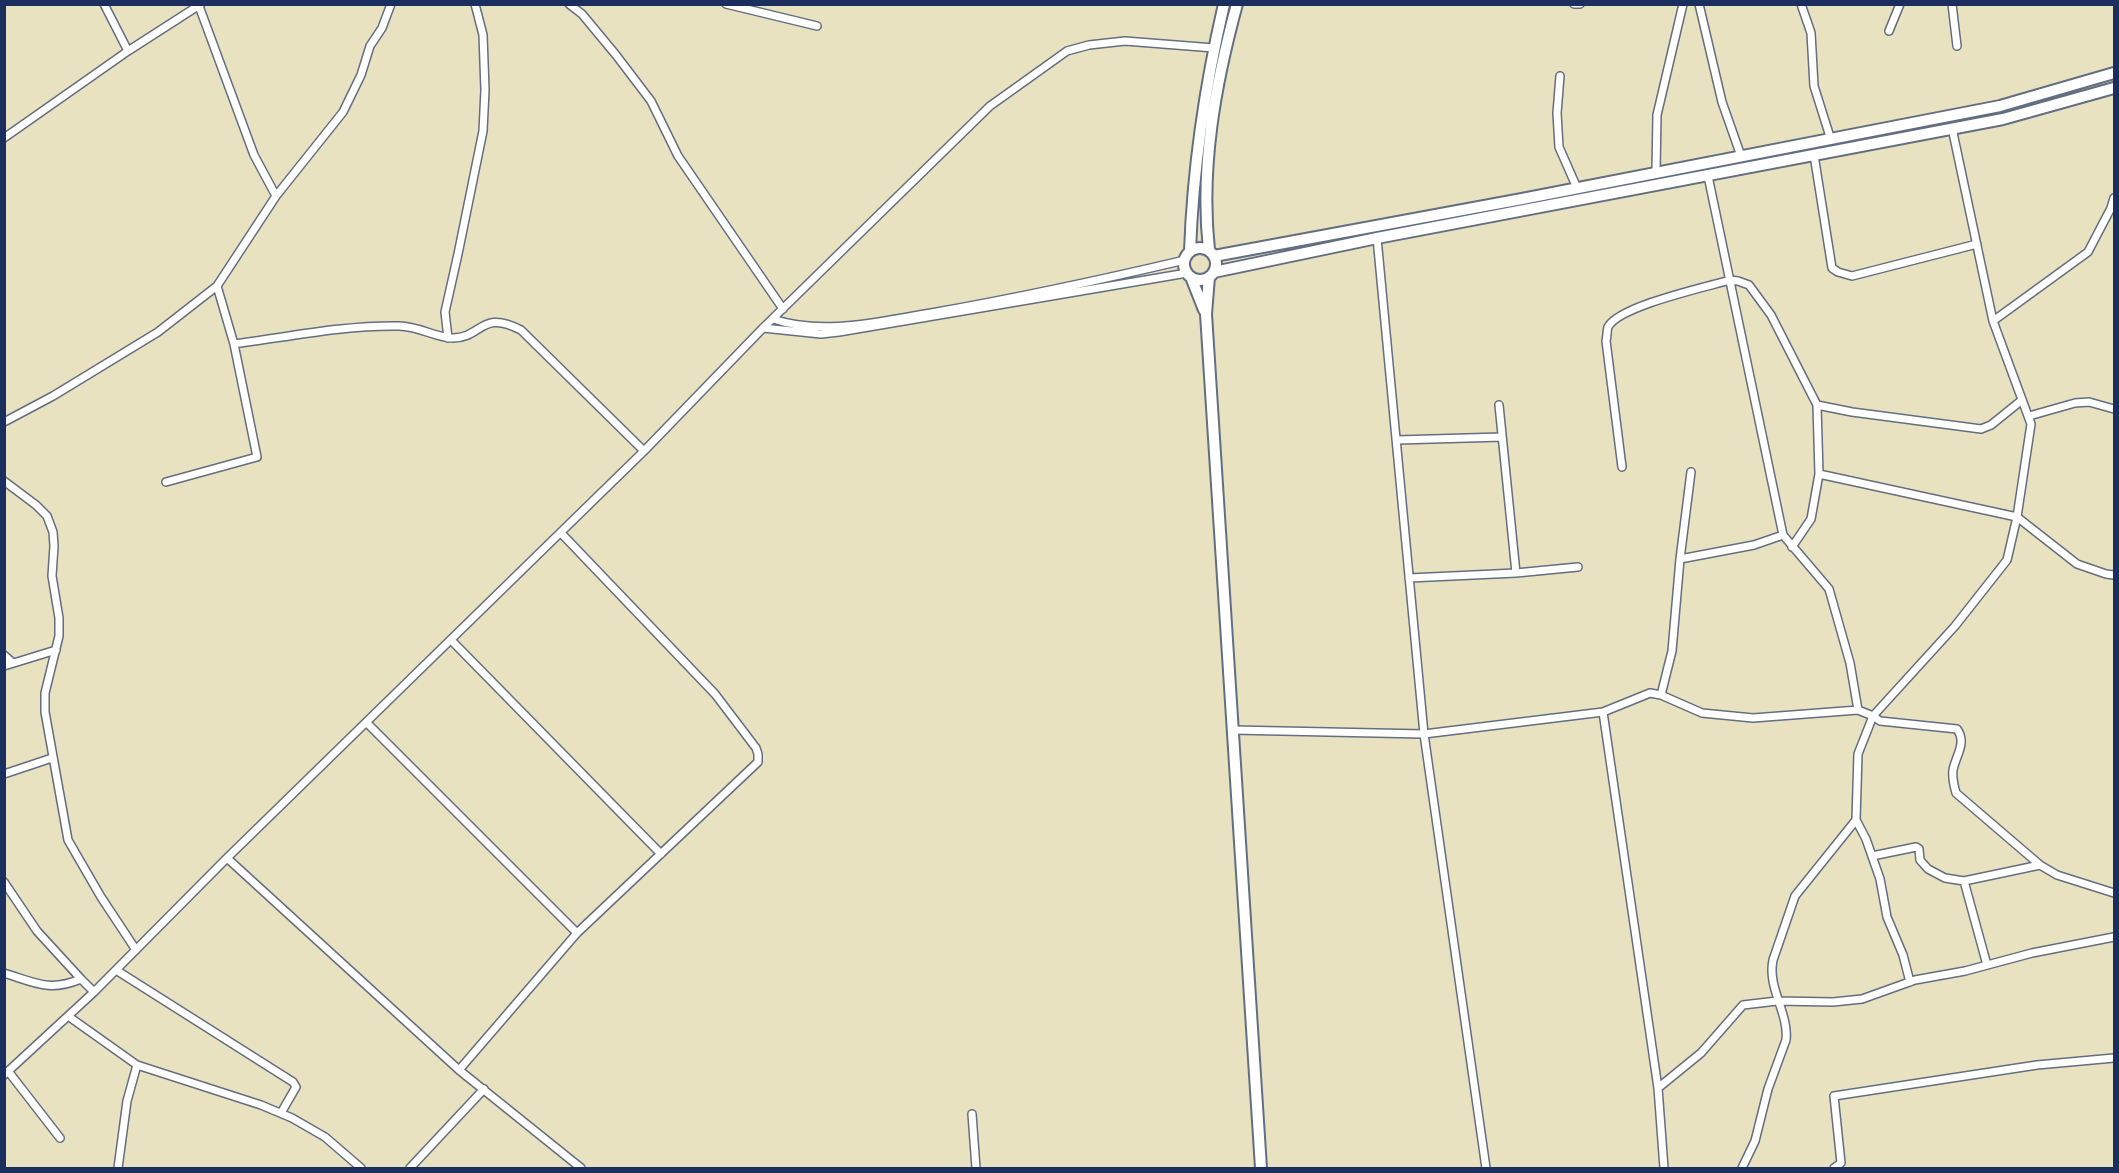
<!DOCTYPE html>
<html>
<head>
<meta charset="utf-8">
<style>
	body { margin:0 }
	#map { position:relative; width:2119px; height:1173px; overflow:hidden; background:#e9e2c1; font-family:Dekko,sans-serif }
	canvas { display:block }
	.frame { position:absolute; inset:0; border:6px solid #1b2f5e; pointer-events:none }
</style>
</head>
<body>
<div id="map">
<canvas width="2119" height="1173"></canvas>
<div class="frame"></div>
</div>
<script>
const ctx = document.querySelector('canvas').getContext('2d');
ctx.lineJoin = 'round';
function stroke(path, color, width, dash) { ctx.strokeStyle = color; ctx.lineWidth = width; ctx.lineCap = dash ? 'butt' : 'round'; ctx.setLineDash(dash || []); ctx.stroke(path); }
const street = new Path2D(`
	M104 4 128 51
	M569 4 582 14 616 55 651 101 678 156 783 309
	M726 4 817 26
	M1574 4H1580
	M1699 4 1722 102 1741 156
	M1801 4 1811 33 1814 86 1831 140
	M1952 4 1957 46
	M199 6 254 155 276 196
	M1889 31 1900 4
	M1560 76 1557 113 1559 147 1577 188
	M1952 128 1993 321
	M4 138 128 51 201 4
	M1814 155 1832 268 1838 272 1852 276 1977 244
	M1656 171 1657 115 1683 4
	M1708 176 1783 535 1829 589 1850 663 1858 710
	M1377 238 1424 734 1486 1168
	M773 319C824 336 880 321 931 313 1016 298 1100 280 1185 260
	M763 328 821 334 839 332 1187 273
	M448 338 445 312 458 254 483 131 485 90 483 35 475 4
	M234 344C288 337 344 325 399 326 419 326 436 338 453 338 482 338 481 309 521 330L644 451
	M1499 405 1516 573 1578 567
	M1817 405 1852 412 1981 429 1991 425 2022 400
	M2029 416 2075 403 2089 402 2114 409
	M4 422 53 396 158 332 217 286 276 196 343 112 361 75 370 46 382 28 391 4
	M1397 440 1502 437
	M1622 467 1606 341C1607 337 1607 330 1608 327 1619 306 1706 287 1730 280L1738 281 1749 285 1771 315 1817 405 1819 474 1811 519 1792 547
	M1819 474 2017 517 2077 564 2106 574 2114 575
	M4 481 36 505 47 516 53 532 54 546 52 576 59 618V636L45 693V712L68 840 101 897 136 950
	M166 482 257 457 234 344 217 286
	M1680 559 1754 545 1783 535
	M1409 578 1516 573
	M451 640 661 854
	M4 655 13 663
	M4 666 56 650
	M1661 695 1672 651 1680 559 1691 472
	M1603 712 1650 693 1661 695 1702 713 1753 718 1858 710 1873 716 1955 626 2007 560 2017 517 2031 424 1993 321 2088 252 2111 208 2114 198
	M367 723 577 933
	M1233 730 1424 734 1603 712 1658 1088 1664 1168
	M4 774 52 758
	M1856 820 1866 839 1880 879 1887 917 1903 955 1910 982
	M1872 856 1916 847 1919 849 1920 860 1928 869 1945 878 1964 881 2040 865
	M227 858 459 1070 581 1168
	M1964 881 1987 965
	M4 882 37 931 81 979
	M116 970 293 1082 296 1087 281 1113
	M4 973C36 983 49 992 81 979L94 992
	M68 1016 137 1065 261 1105 292 1118 325 1137 361 1168
	M459 1070 577 933 758 762V754L756 748 715 694 561 533
	M8 1071 60 1138
	M4 1075 94 992 227 858 644 451 763 328 990 106 1067 51 1089 45 1125 41 1214 48
	M1658 1088 1701 1053 1743 1005 1777 1001 1833 1002 1862 999 1915 980 1965 971 2032 953 2114 937
	M972 1114 976 1168
	M118 1168 127 1101 137 1065
	M410 1168 484 1089
	M1742 1168 1755 1141 1768 1089 1786 1040C1789 1013 1767 988 1773 960L1795 896 1856 820 1858 754 1873 716 1880 721 1957 729C1967 743 1956 755 1953 770 1952 778 1954 786 1956 793L2040 865 2057 875 2114 893
	M1834 1168 1841 1163 1834 1096 2037 1065 2114 1058`);
const secondary = new Path2D(`
	M1184 264a16 16 0 1 1 32 0a16 16 0 1 1-32 0Z
	M1209 250C1200 167 1215 85 1237 4
	M1190 251C1193 167 1205 86 1224 4
	M1214 256 1522 199 2000 106 2114 73
	M1214 272 1377 238 2003 119 2114 88
	M1191 277 1204 310
	M1209 277 1206 314 1261 1168`);
stroke(street, '#636e81', 10);
stroke(secondary, '#636e81', 14);
stroke(street, '#fff', 7);
stroke(secondary, '#fff', 10);
</script>
</body>
</html>
